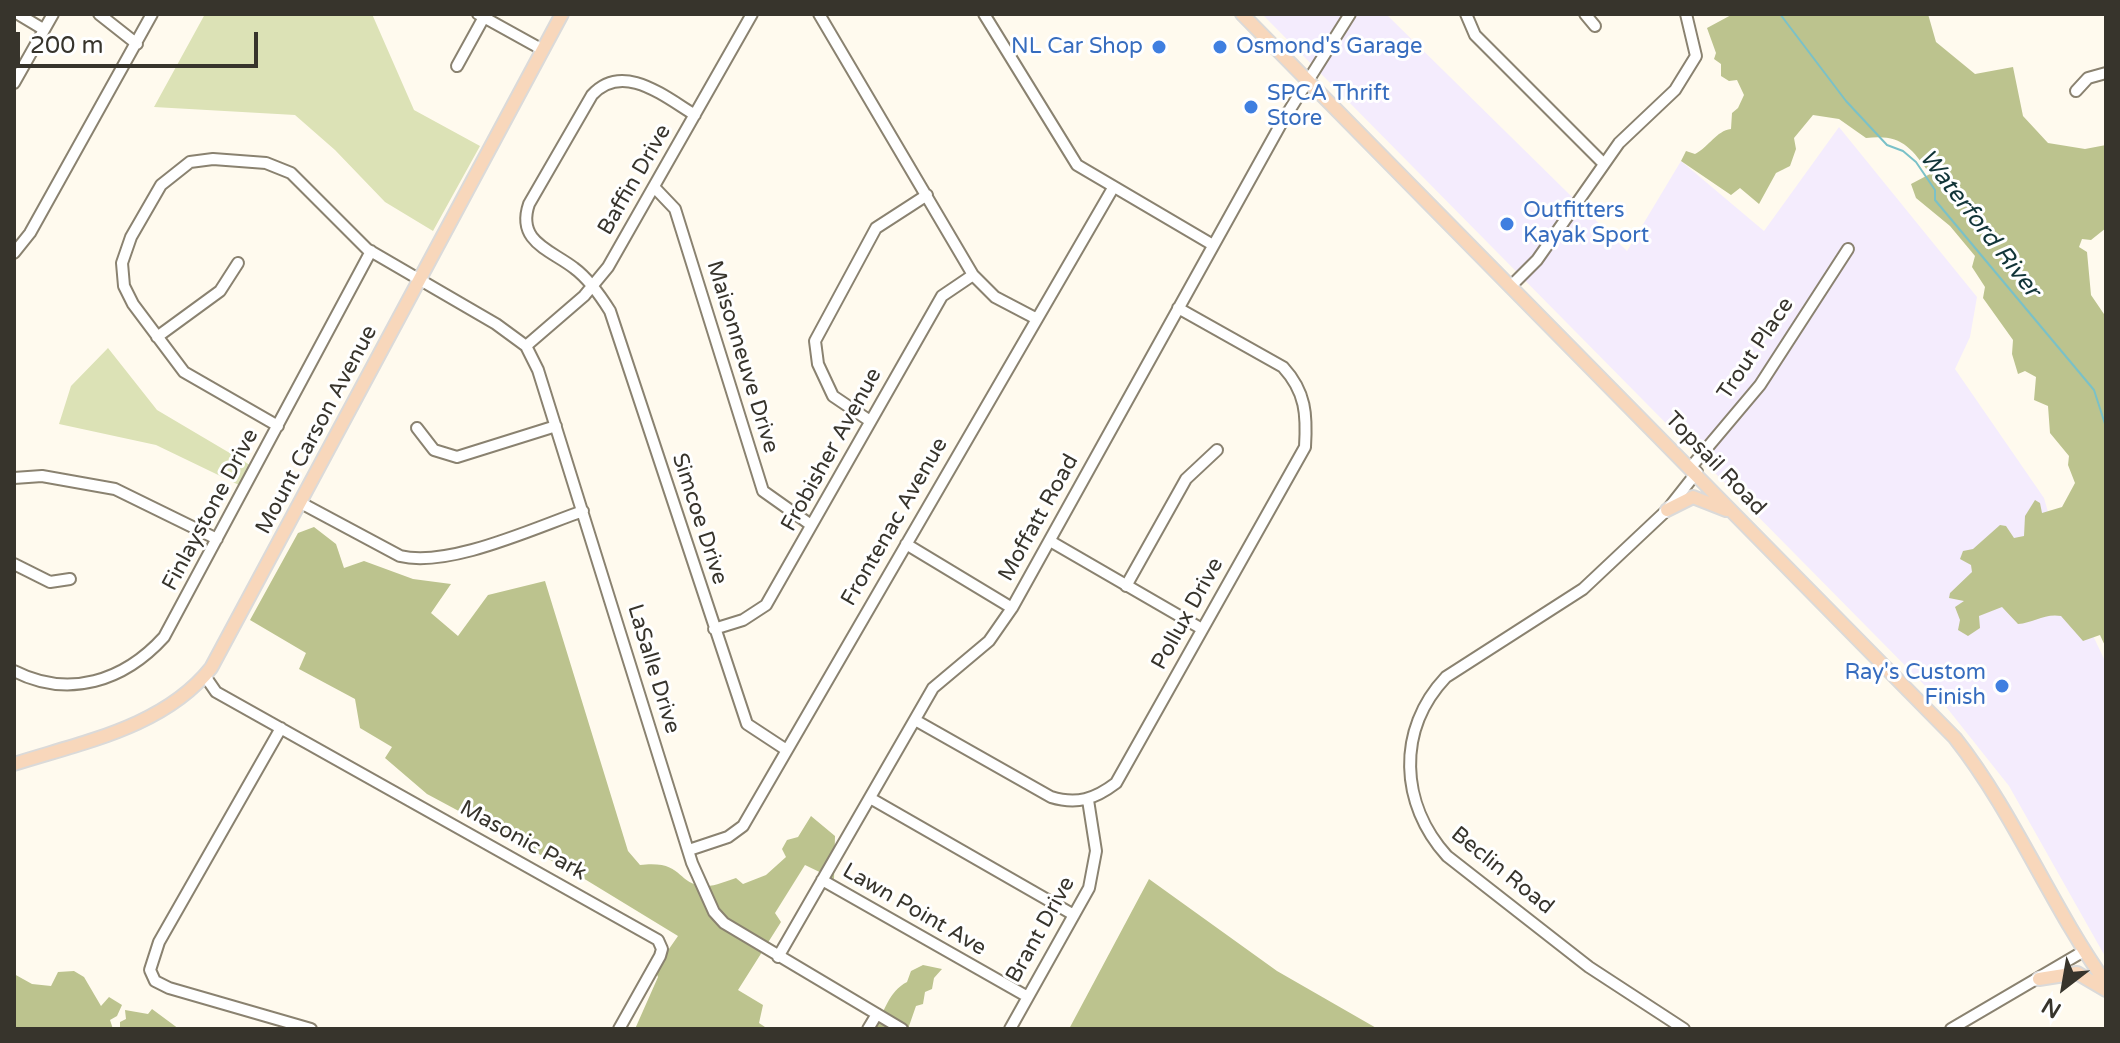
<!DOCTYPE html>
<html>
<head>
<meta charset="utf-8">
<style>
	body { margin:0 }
	#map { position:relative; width:2120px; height:1043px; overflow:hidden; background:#fffaee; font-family:"Varela Round",sans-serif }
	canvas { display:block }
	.frame { position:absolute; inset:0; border:16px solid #37342c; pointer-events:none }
	.north { position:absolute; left:2024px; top:947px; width:80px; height:80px; -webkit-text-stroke:6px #fff; paint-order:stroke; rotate:211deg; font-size:22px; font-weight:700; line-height:32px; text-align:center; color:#37342c }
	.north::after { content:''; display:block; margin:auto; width:28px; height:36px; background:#37342c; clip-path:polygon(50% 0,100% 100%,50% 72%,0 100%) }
	.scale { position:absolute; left:16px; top:32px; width:242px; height:36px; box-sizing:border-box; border:4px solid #37342c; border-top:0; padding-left:10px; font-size:24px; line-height:28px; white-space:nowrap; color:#37342c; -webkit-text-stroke:6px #fff; paint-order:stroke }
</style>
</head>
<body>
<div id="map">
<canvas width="2120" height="1043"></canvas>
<div class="frame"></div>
<div class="north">N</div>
<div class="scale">200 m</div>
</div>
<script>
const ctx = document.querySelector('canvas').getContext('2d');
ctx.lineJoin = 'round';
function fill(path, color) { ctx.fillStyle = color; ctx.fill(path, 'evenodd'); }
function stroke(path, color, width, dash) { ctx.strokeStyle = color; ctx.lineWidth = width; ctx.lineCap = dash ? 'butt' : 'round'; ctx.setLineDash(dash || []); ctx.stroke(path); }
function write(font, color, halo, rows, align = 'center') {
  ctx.font = font + ' "Varela Round",sans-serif'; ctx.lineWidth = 6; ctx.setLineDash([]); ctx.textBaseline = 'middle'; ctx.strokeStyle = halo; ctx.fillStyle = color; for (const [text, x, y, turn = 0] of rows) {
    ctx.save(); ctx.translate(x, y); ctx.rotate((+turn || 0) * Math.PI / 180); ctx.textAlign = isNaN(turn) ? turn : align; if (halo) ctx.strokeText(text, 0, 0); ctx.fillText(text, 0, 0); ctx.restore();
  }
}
fill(new Path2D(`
	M1262 14H1386L1627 251 1681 161 1764 231 1839 127 1977 297 1970 337 1955 369 2044 498 2069 585 2106 663V958L2009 786 1947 708Z`), '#f4ecfd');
fill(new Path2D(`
	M205 14H372L414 110 480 146 433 231 385 202 335 150 295 115 154 107Z
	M108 348 157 410 250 465 239 485 156 445 59 424 71 386Z`), '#dce2b6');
fill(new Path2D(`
	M1733 14H1928L1936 42 1975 74 2013 67 2023 116 2048 143 2085 149 2106 145V228L2091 240 2082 239 2079 247 2087 252 2091 295 2106 317V648L2100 635 2083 641 2061 616C2045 613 2033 623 2018 624L2002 607 1979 616 1980 628 1968 636 1958 630 1960 620 1955 607 1964 601 1949 598 1950 593 1972 572 1971 565 1960 559 1963 551 1973 549 2000 525 2006 526 2014 538 2024 536 2025 516 2035 500 2040 503 2042 513 2062 507 2075 483 2068 465 2069 456 2050 433 2048 406 2034 400 2036 377 2025 371 2018 374 2012 354 2013 340 1983 298 1985 287 1972 267 1975 256 1950 226 1916 198 1911 184 1930 174C1910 146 1901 134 1866 138L1839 119 1813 115 1794 138 1796 149 1790 166 1776 173 1759 204 1740 188 1731 195 1681 161 1686 151 1695 154C1710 146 1716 131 1731 129L1732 113 1738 108 1744 95 1737 80 1729 81 1721 76V64L1714 59 1716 53 1707 28Z
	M314 527 336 544 344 568 364 561 413 579 451 584 431 613 458 636 488 595 545 581 628 851 640 865C685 860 675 884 704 886 714 887 726 881 736 878L743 884 766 875 786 857 782 849 787 840 798 837 811 816 835 836 834 879 805 865 775 913 781 922 738 990 763 1005 759 1023 768 1029H635L658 977 655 969 678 936 578 875 427 794 385 758 392 747 360 728 355 699 299 669 306 653 250 620 298 533Z
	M1149 879 1277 971 1378 1029H1069Z
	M923 965 942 969 934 978 932 989 925 992 923 1004 916 1006 908 1029H875C884 1012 889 991 907 982L911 971Z
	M74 971 84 977 101 1006 109 997 122 1005 117 1016 110 1020 113 1029H14V974L32 984 51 986 58 972Z
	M152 1009 179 1029H120V1022L126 1019 125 1010 148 1014Z`), '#bcc38e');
stroke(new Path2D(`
	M1780 14 1846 101 1887 145 1903 151 1916 162 1935 190V200L2094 390 2106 427`), '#7ac1c8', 2);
const minor = new Path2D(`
	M18 14 43 29
	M99 14 137 44
	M478 14 543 50
	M819 14 973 275 995 297 1037 319
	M984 14 1077 165 1213 245
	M1466 14 1475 35 1603 163
	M1585 14 1595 26
	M457 66 484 17
	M14 83 53 14
	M2076 91 2088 78 2106 73
	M695 115C665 97 623 61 592 95L529 204C516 242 551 250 574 268 589 279 600 295 610 311L747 724 785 749
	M654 187 675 209 763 491 811 525
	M14 253 30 233 152 14
	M1512 285 1537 260 1619 143 1675 90 1696 56 1686 14
	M157 337 220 291 238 263
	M526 346 584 296 608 267 752 14
	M870 421 833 396 818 364 815 341 876 228 927 195
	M278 426 184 372 133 304 124 286 122 263 131 237 161 185 190 162 213 159 266 163 291 173 367 249 496 324 526 346 538 370 692 863 714 912 724 923 902 1029
	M417 428 434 450 457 457 556 426
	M1691 467 1760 385 1848 249
	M14 478 42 476 115 489 217 539
	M301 503 400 556C449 568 534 528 583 511
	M1050 541 1202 629
	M906 544 1012 608
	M14 564 50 582 70 579
	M1126 586 1186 479 1217 450
	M714 629 743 620 766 605 942 296 973 275
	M14 671C69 699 124 681 164 637L371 251
	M205 676 216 692 658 940 662 949 660 956 619 1029
	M915 720 1051 797C1077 805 1095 799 1116 783L1305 447C1307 415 1306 392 1283 367L1178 308
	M281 728 159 942 150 970 155 981 169 988 311 1029
	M870 798 1074 915
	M689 850 728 837 743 826 1113 188
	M822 880 1028 997
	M778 957 933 688 989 641 1012 608 1282 122 1350 14
	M868 1029 877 1014
	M1010 1029 1089 888 1096 851 1088 800
	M1684 1029 1589 967 1447 856C1400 804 1396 730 1446 677L1583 589 1667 510 1697 472
	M1951 1029 2084 951`);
const major = new Path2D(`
	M1242 14 1955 738C2014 813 2050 904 2106 983
	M1667 510 1693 497 1726 510
	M14 764C83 742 164 727 211 668L562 14
	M2039 979 2077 973 2106 990`);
stroke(minor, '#8a8270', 14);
stroke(major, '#dbdad9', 16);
stroke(minor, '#fff', 10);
stroke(major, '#f8d7bb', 12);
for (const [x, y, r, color] of [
	[1159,47,8,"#3f7fe0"],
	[1220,47,8,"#3f7fe0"],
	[1251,107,8,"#3f7fe0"],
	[1507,224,8,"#3f7fe0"],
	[2002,686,8,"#3f7fe0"]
]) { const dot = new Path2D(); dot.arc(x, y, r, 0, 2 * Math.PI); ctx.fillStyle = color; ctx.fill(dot); stroke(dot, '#fff', 3); }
write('22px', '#366cbe', '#fff', [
	["NL Car Shop",1143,47,"right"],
	["Osmond's Garage",1236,47],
	["SPCA Thrift",1267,94],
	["Store",1267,119],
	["Outfitters",1523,211],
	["Kayak Sport",1523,236],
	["Ray's Custom",1986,673,"right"],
	["Finish",1986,698,"right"]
], 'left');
write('22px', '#37342c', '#fff', [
	["Baffin Drive",635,180,-60],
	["Trout Place",1756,349,-56],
	["Maisonneuve Drive",742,357,73],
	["Mount Carson Avenue",317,430,-62],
	["Frobisher Avenue",832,450,-61],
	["Topsail Road",1715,464,46],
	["Finlaystone Drive",211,510,-62],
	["Moffatt Road",1039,518,-61],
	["Simcoe Drive",699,519,72],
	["Frontenac Avenue",895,522,-60],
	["Pollux Drive",1188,614,-61],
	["LaSalle Drive",653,669,73],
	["Masonic Park",523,841,29],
	["Beclin Road",1502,871,39],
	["Lawn Point Ave",914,910,30],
	["Brant Drive",1041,930,-61]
]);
write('italic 24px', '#113538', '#fff', [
	["Waterford River",1979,224,52]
]);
</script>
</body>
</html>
